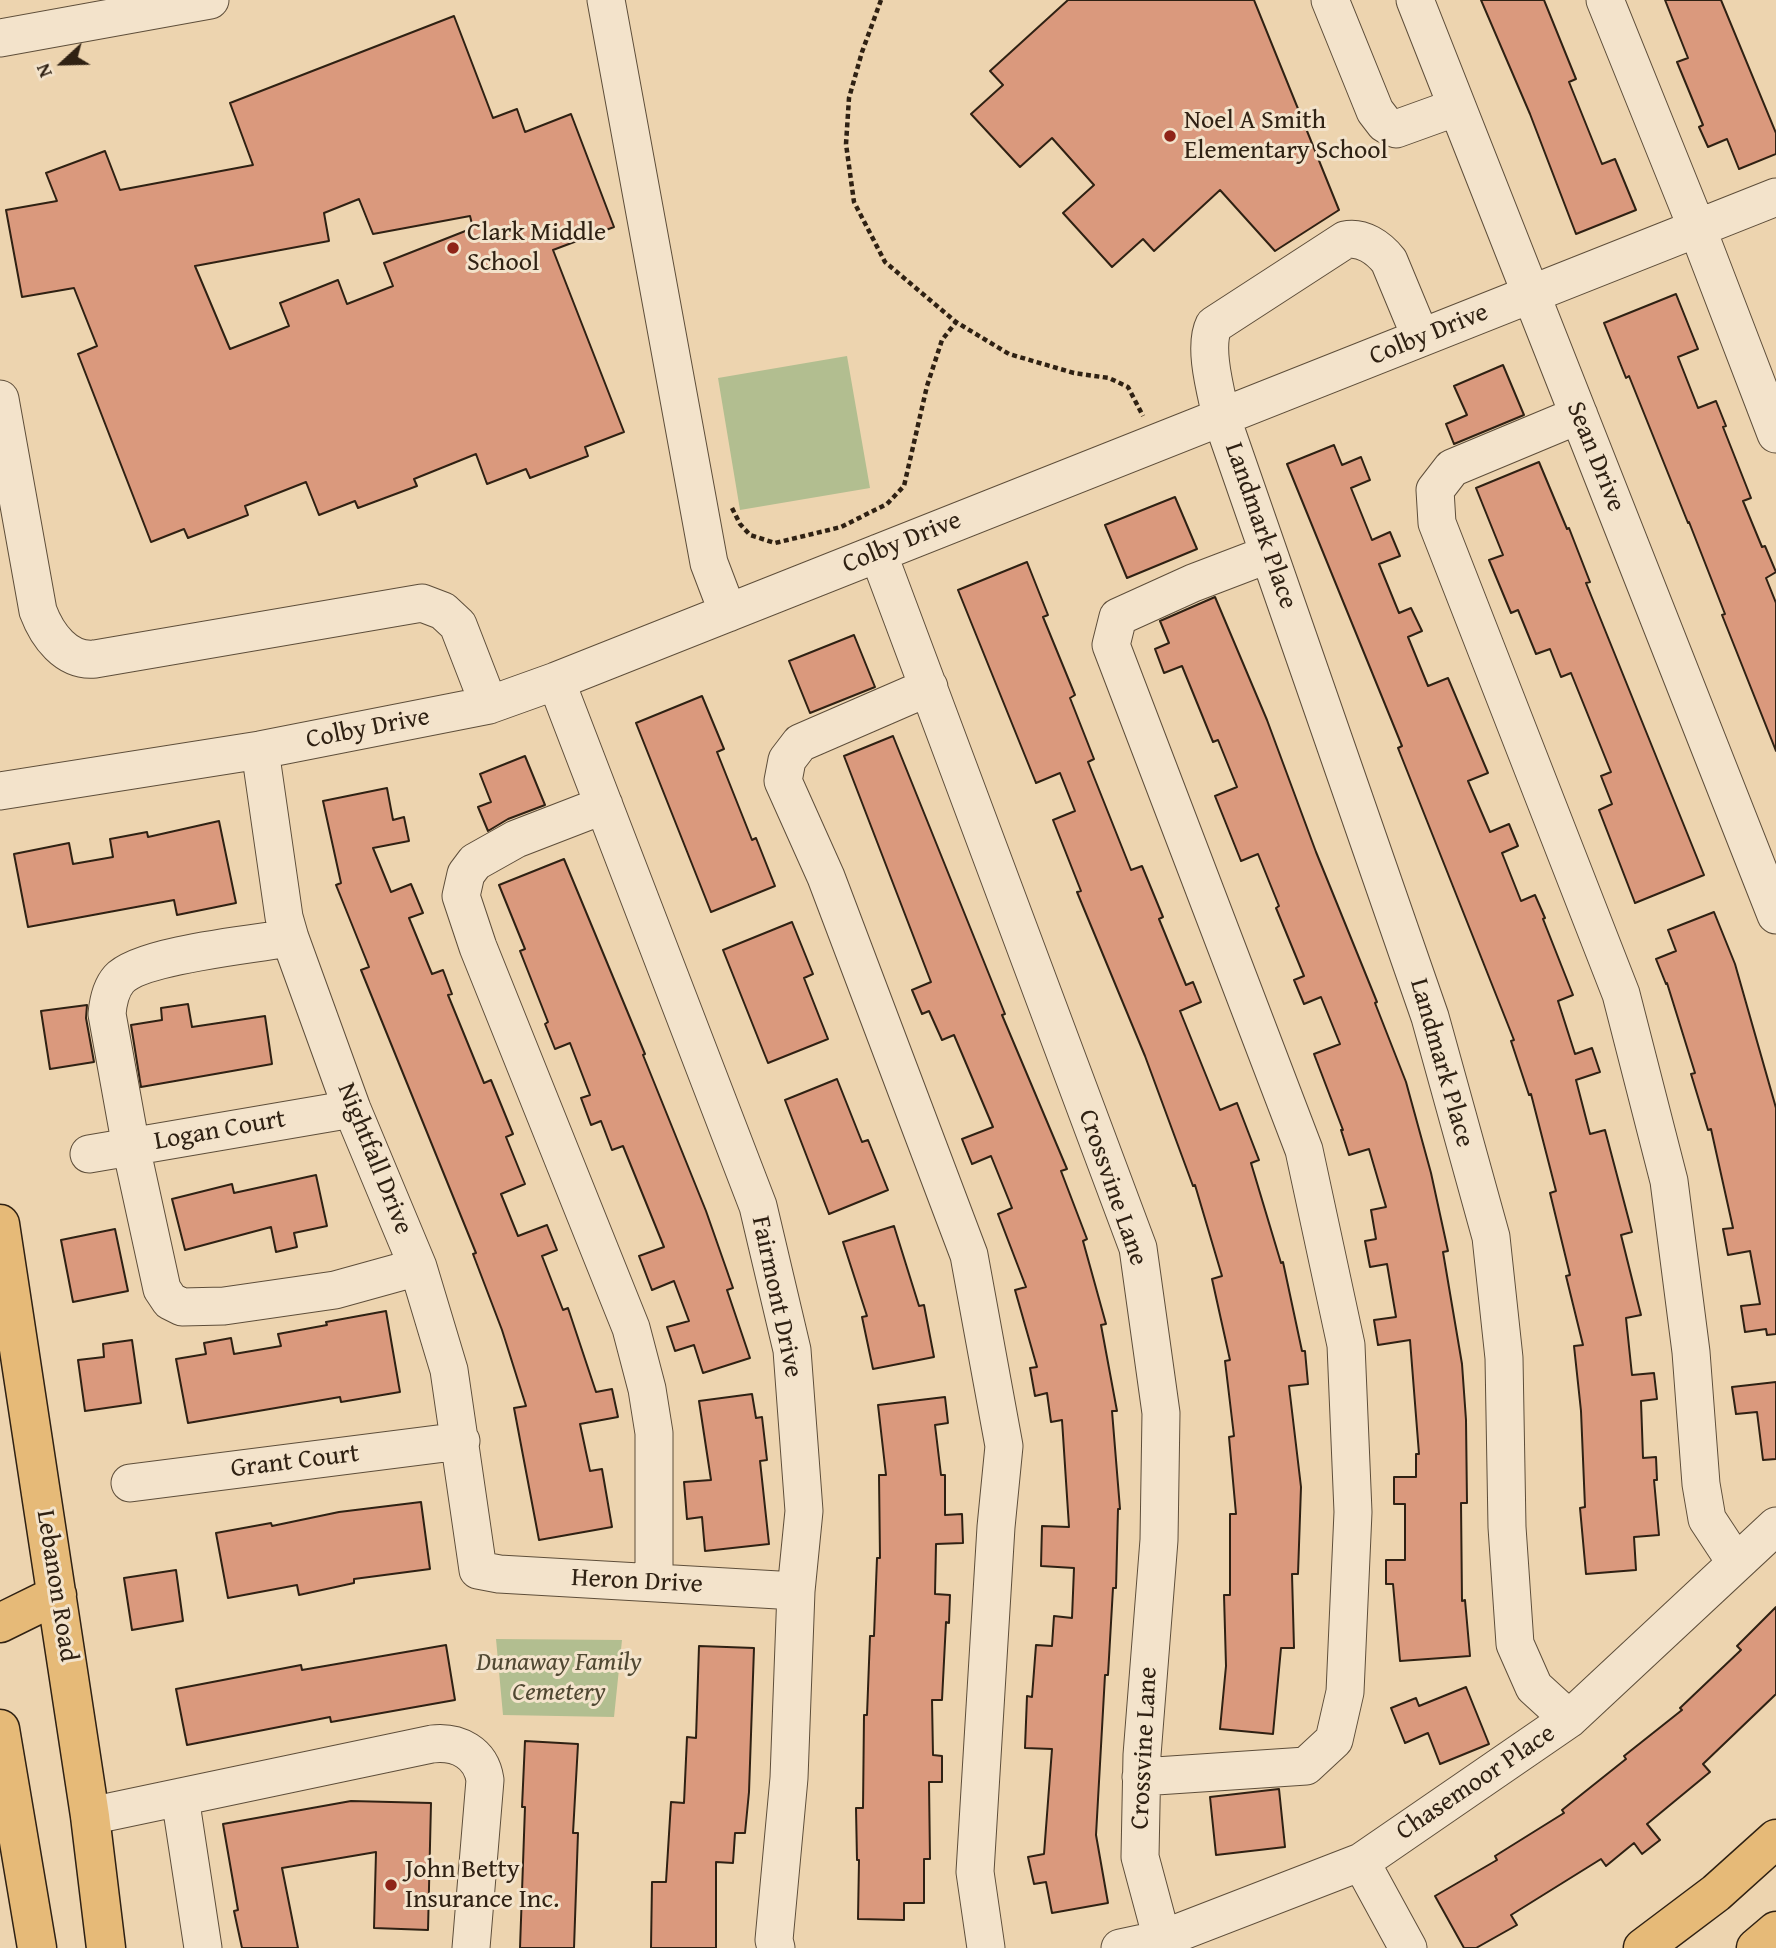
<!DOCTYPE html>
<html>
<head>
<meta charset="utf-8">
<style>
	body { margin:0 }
	#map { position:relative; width:1776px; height:1948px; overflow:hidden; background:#edd4af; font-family:"Gentium Book Plus",serif }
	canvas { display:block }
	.north { position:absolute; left:28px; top:28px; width:70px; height:70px; -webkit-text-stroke:5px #f3e3cb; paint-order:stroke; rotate:248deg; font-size:19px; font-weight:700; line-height:28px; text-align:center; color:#2f2113 }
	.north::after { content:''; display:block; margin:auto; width:24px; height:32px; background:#2f2113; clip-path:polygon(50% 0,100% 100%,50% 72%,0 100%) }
</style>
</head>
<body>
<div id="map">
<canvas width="1776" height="1948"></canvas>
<div class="north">N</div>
</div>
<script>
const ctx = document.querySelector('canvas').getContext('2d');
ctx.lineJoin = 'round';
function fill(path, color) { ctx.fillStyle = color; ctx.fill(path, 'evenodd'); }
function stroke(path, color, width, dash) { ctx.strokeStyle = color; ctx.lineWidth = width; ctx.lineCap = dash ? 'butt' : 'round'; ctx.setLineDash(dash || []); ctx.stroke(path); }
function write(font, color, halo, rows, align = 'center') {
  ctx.font = font + ' "Gentium Book Plus",serif'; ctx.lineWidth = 6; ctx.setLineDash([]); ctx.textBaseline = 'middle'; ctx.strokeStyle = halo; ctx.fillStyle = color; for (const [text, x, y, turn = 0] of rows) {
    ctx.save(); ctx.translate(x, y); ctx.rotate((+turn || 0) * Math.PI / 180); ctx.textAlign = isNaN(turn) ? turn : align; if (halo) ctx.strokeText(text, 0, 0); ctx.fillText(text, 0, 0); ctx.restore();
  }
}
fill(new Path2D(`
	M847 356 870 488 740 510 718 378Z
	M496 1639 622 1640 614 1717 503 1715Z`), '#b2be90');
const building = new Path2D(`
	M1068 0H1254L1339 210 1275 251 1220 190 1154 251 1143 239 1112 267 1063 213 1094 185 1052 138 1020 167 971 114 1003 85 990 71Z
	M1481 0H1544L1576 79 1569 82 1602 164 1615 159 1636 210 1576 234 1530 114Z
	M1665 0H1721L1776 133V154L1739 169 1727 139 1708 147 1699 127 1703 125 1677 62 1688 58Z
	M454 16 493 118 517 109 525 132 571 114 614 227 553 250 624 432 585 447 588 456 530 478 526 469 487 484 476 454 414 479 417 486 358 508 355 501 319 515 306 482 245 506 248 515 188 538 184 529 151 542 78 354 97 346 74 288 22 297 6 210 57 201 46 173 105 151 120 190 253 165 230 103ZM359 199 373 234 470 216 473 228 384 263 393 286 347 304 338 280 280 303 289 326 230 349 195 266 329 241 324 213Z
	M1676 294 1698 349 1678 357 1698 408 1716 401 1726 426 1723 427 1751 498 1743 501 1762 547 1765 546 1776 572 1766 578 1776 603V751L1722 615 1725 614 1689 522 1688 523 1629 376 1626 378 1604 323Z
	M1503 365 1524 415 1454 444 1446 424 1467 415 1454 386Z
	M1334 445 1342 465 1361 457 1370 480 1351 488 1372 540 1390 532 1400 556 1379 564 1399 613 1411 608 1422 631 1408 637 1428 686 1448 678 1488 773 1468 781 1490 832 1509 824 1518 846 1502 853 1521 901 1535 895 1545 918 1543 919 1573 995 1558 1001 1575 1054 1592 1048 1600 1072 1576 1080 1590 1134 1605 1130 1632 1232 1621 1235 1641 1315 1626 1318 1632 1375 1654 1373 1657 1399 1641 1401 1643 1458 1656 1457 1657 1480H1654L1659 1535 1634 1537 1636 1570 1586 1574 1580 1508 1585 1507 1581 1411 1574 1346 1583 1345 1566 1276 1570 1275 1550 1193 1556 1191 1531 1094 1529 1095 1511 1041 1514 1040 1398 748 1402 746 1287 464Z
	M1539 462 1567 529 1569 528 1590 582 1586 583 1704 875 1635 903 1599 810 1612 804 1601 776 1611 772 1571 673 1561 677 1550 649 1536 654 1518 610 1511 613 1489 560 1503 555 1476 488Z
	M1175 497 1197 549 1127 578 1105 525Z
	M1027 562 1048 615 1043 617 1075 695 1070 698 1094 759 1088 762 1131 870 1142 866 1163 917 1159 919 1186 985 1193 982 1201 1002 1180 1011 1220 1110 1237 1103 1259 1160 1251 1163 1281 1263 1283 1262 1302 1351H1305L1308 1384 1289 1386 1301 1487 1298 1574H1292L1294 1648H1281L1273 1734 1220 1729 1226 1666 1224 1595H1230V1514H1236L1229 1437 1234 1436 1225 1361 1230 1360 1212 1279 1222 1276 1195 1185 1193 1186 1145 1056 1077 892 1081 891 1053 820 1075 811 1060 773 1036 783 958 590Z
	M1215 597 1267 720 1316 852 1377 1002 1375 1003 1406 1082 1431 1173 1448 1251 1443 1252 1462 1364 1466 1420 1467 1503H1461L1462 1601 1465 1600 1470 1656 1400 1661 1393 1584H1386V1560H1405V1504H1394V1477H1416V1454H1419L1410 1340 1378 1345 1374 1320 1396 1317 1387 1264 1370 1267 1365 1241 1376 1239 1371 1210 1386 1207 1369 1149 1349 1155 1341 1130H1343L1314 1054 1340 1044 1321 997 1304 1004 1294 980 1304 976 1276 908 1279 906 1258 854 1241 861 1215 796 1237 787 1218 740 1213 742 1182 666 1164 673 1155 649 1169 643 1160 621Z
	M854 635 875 687 810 713 789 661Z
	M702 696 724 749 717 752 752 840 756 838 775 886 711 912 636 723Z
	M893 736 1005 1014 1002 1015 1067 1169 1061 1171 1087 1239 1083 1241 1106 1324 1101 1325 1117 1411H1112L1120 1509H1118L1116 1588H1113L1108 1675H1105L1096 1835 1108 1903 1052 1913 1046 1882 1034 1884 1028 1857 1044 1854 1052 1749 1025 1748 1027 1696 1032 1697 1036 1645 1052 1646 1054 1616 1072 1618 1074 1568 1041 1566 1042 1526 1069 1527 1062 1420 1051 1422 1047 1393 1035 1396 1030 1368 1037 1367 1015 1290 1026 1287 998 1214 1012 1208 991 1156 972 1164 962 1139 993 1127 954 1035 942 1040 929 1011 922 1014 912 990 931 982 844 756Z
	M525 756 545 805 508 819 488 831 478 807 491 802 480 774Z
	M387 788 393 820 404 817 409 841 373 848 391 892 411 884 423 913 409 918 432 974 443 970 452 994 448 995 484 1083 491 1080 513 1134 506 1137 525 1184 501 1194 518 1236 547 1225 557 1250 542 1256 563 1310 568 1308 596 1392 612 1389 618 1417 580 1424 590 1471 602 1469 612 1527 539 1540 514 1408 526 1406 502 1330 473 1254 476 1253 361 970 369 967 336 885 341 883 323 801Z
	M219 821 236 903 177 915 174 900 28 927 14 854 69 843 73 864 113 857 110 839 147 832 148 837Z
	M564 859 645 1054 643 1055 706 1211 733 1288 727 1290 750 1358 703 1373 694 1345 675 1351 667 1327 689 1321 674 1281 652 1290 639 1256 664 1247 623 1146 612 1150 601 1121 591 1125 581 1098 590 1095 570 1043 555 1049 545 1024 548 1022 520 951 525 949 499 885Z
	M1714 912 1735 964 1776 1108V1334L1767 1335 1766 1329 1745 1332 1741 1306 1760 1304 1750 1251 1728 1255 1723 1229 1733 1228 1711 1129 1708 1130 1691 1074 1695 1073 1667 983 1666 984 1656 959 1676 951 1668 930Z
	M792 922 813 974 804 978 828 1039 768 1063 723 950Z
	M188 1004 192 1027 265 1016 272 1064 141 1087 131 1025 162 1020 161 1008Z
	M87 1005 86 1018 94 1062 50 1069 41 1011Z
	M837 1079 862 1142 868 1140 888 1190 829 1214 785 1100Z
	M316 1175 327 1226 294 1233 297 1247 276 1252 271 1227 185 1250 172 1199 232 1184 234 1193Z
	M894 1226 919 1306 924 1305 934 1357 873 1369 862 1317 867 1316 843 1242Z
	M115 1229 128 1291 73 1302 61 1240Z
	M386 1311 400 1392 341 1402 340 1397 188 1423 176 1359 206 1354 204 1343 231 1338 234 1354 281 1346 278 1334 327 1325 326 1322Z
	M132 1340 141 1403 85 1411 78 1360 104 1357 103 1344Z
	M1776 1382V1459L1763 1460 1757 1412 1736 1414 1732 1387Z
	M752 1394 756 1418 762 1417 767 1460 760 1461 769 1544 705 1551 702 1517 687 1519 684 1482 711 1480 699 1401Z
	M945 1397 948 1423 935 1425 941 1475H945V1515L962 1514 963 1543 936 1544 935 1594 950 1595 949 1623 946 1622 942 1700H932L933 1755 942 1756V1782H929L930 1859H924V1903H904V1920L858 1919 859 1860H857L856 1808H863L864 1715H867L870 1636H874L877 1558H880L879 1475H886L878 1405Z
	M421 1502 430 1569 354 1579V1583L299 1595 297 1585 228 1598 216 1533 271 1523 272 1526 339 1512Z
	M176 1570 183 1621 132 1630 124 1578Z
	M1776 1607V1694L1703 1764 1710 1772 1647 1824 1660 1840 1642 1854 1634 1843 1606 1866 1601 1859 1511 1915 1517 1925 1476 1948H1464L1435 1896 1497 1860 1495 1856 1564 1813 1562 1810 1626 1759 1624 1756 1682 1710 1680 1708 1741 1650 1737 1646Z
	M446 1645 455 1700 331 1722 330 1717 187 1745 176 1689 301 1665 302 1670Z
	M699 1646 754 1648 749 1792 745 1833H735L733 1863 716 1862V1948H651L652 1882H666L671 1802 684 1803 687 1737 696 1738Z
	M1466 1687 1489 1744 1440 1764 1428 1733 1405 1743 1391 1708 1416 1698 1419 1706Z
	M525 1741 578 1744 573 1833H578L574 1948H520L525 1807H522Z
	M1279 1789 1285 1847 1216 1855 1210 1797Z
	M351 1801 431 1803 428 1930 374 1928 376 1852 282 1868 298 1948H242L234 1911 238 1910 223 1824Z`);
fill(building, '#da997d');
stroke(building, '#2f2113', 2);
const minor = new Path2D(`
	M606 0 709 563 728 613
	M1330 0 1375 111 1385 124 1396 129 1457 107
	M1415 0 1776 915
	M1605 0 1697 228 1776 434
	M0 38 210 0
	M1421 338 1389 261C1379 248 1362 236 1345 240L1214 325C1203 347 1216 392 1221 416L1430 1017 1491 1237 1504 1358 1507 1527 1515 1644 1534 1687 1569 1719
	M0 399 38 611C47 635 66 662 95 659L422 603 443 611 458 625 489 705
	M1579 415 1452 468 1435 490 1437 523 1621 994 1669 1181 1691 1352 1701 1484 1707 1519 1736 1563
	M878 553 1138 1248 1161 1413 1159 1540 1142 1755 1140 1857 1162 1939
	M556 681 758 1206 792 1350 804 1511 796 1591 789 1778 774 1940 776 1948
	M929 687 800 743 787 760 783 781 826 877 969 1255 1004 1446 996 1527 975 1872 986 1948
	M260 750 284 917 290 938 352 1109 418 1267 449 1370 478 1570 499 1574 796 1591
	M0 791 260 750 489 705 556 681 1776 197
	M604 805 516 839 475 862 466 874 461 896 478 947 631 1328 647 1389 654 1433V1583
	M290 938C254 944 140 955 119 979 111 988 108 1003 107 1014L131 1147 162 1289 170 1301 182 1307 224 1306 335 1290 418 1267
	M89 1154 352 1109
	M130 1483 461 1441
	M1141 1777 1306 1766 1334 1740 1345 1692 1353 1512 1346 1345 1304 1150 1111 645 1118 617 1193 583 1269 554
	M180 1797 203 1948
	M90 1816 432 1744C458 1741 481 1753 485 1780L471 1948
	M1361 1862 1408 1948
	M1120 1948 1162 1939 1361 1862 1569 1719 1776 1526`);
const major = new Path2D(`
	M0 1224 90 1816 106 1948
	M0 1623 57 1595
	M0 1729 37 1948
	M1643 1948 1716 1893 1776 1839
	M1756 1948 1776 1931`);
stroke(minor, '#5e4e3a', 39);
stroke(major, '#2f2113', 41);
stroke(new Path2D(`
	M881 0 862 52 849 98 846 144 854 202 885 262 956 322 1009 354 1074 373 1109 378 1128 387 1143 416
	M732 508 740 524 750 535 775 543 841 527 887 504 904 486 927 386 942 340 956 322`), '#2f2113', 4.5, [5, 3.5]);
stroke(minor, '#f3e3cb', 37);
stroke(major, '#e6ba78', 38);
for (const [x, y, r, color] of [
	[1170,136,7,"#8f2418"],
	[453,248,7,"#8f2418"],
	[391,1885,7,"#8f2418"]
]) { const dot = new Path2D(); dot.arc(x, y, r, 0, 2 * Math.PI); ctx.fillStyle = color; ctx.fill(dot); stroke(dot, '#f3e3cb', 2.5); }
write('26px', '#2f2113', '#f3e3cb', [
	["Noel A Smith",1184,121],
	["Elementary School",1184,151],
	["Clark Middle",467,233],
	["School",467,263],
	["John Betty",405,1870],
	["Insurance Inc.",405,1900]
], 'left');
write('26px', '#2f2113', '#f3e3cb', [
	["Colby Drive",1429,335,-22],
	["Sean Drive",1595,457,68],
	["Landmark Place",1260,526,71],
	["Colby Drive",902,543,-22],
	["Colby Drive",368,729,-11],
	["Landmark Place",1441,1063,74],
	["Logan Court",220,1131,-10],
	["Nightfall Drive",374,1159,68],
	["Crossvine Lane",1112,1188,71],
	["Fairmont Drive",776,1297,78],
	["Grant Court",295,1462,-7],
	["Heron Drive",637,1582,3],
	["Lebanon Road",56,1586,81],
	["Crossvine Lane",1145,1748,-87],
	["Chasemoor Place",1476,1783,-34]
]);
write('italic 26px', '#504832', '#f3e3cb', [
	["Dunaway Family",559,1663],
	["Cemetery",559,1693]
]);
</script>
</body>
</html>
